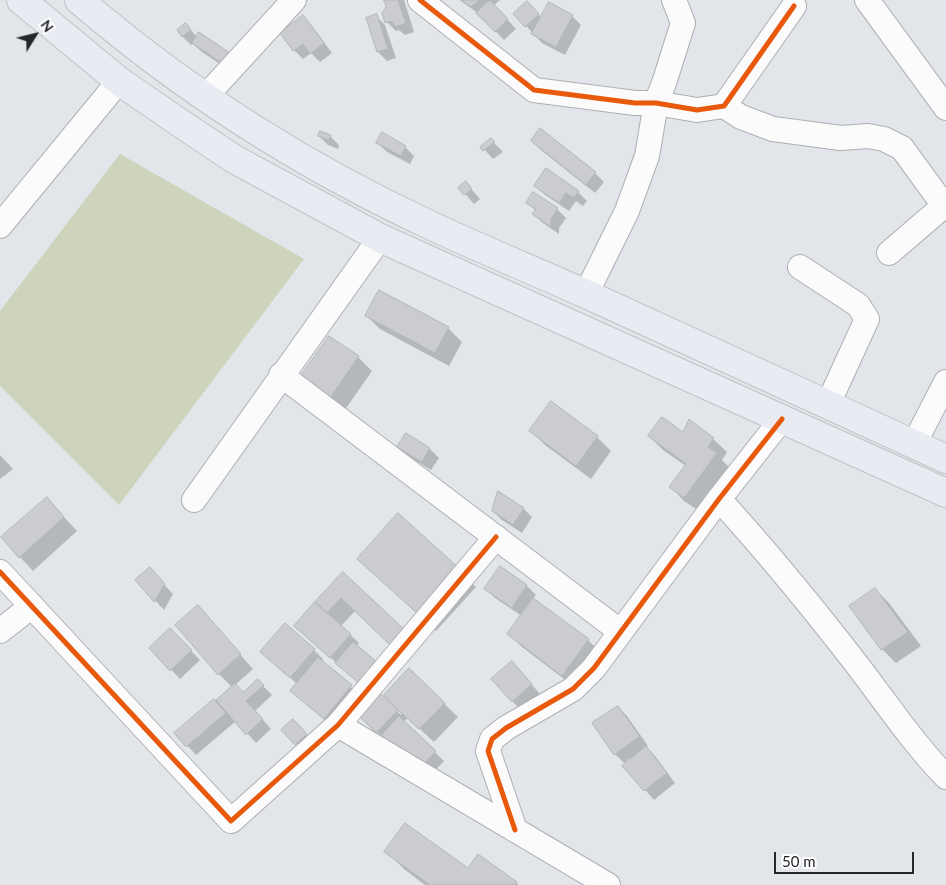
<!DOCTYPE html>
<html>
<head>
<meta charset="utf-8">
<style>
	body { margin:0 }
	#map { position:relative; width:946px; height:885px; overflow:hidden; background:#e2e5ea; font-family:Lato,sans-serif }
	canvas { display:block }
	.north { position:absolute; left:10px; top:10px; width:50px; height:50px; -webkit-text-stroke:4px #fff; paint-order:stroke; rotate:54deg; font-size:14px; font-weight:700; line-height:20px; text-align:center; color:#24262a }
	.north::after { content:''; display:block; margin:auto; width:18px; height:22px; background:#24262a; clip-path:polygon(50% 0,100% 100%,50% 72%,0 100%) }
	.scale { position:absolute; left:774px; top:852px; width:140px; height:22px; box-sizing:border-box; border:2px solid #24262a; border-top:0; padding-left:6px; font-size:15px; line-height:18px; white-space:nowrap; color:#24262a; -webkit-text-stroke:4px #fff; paint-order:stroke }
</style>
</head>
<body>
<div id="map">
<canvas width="946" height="885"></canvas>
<div class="north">N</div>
<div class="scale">50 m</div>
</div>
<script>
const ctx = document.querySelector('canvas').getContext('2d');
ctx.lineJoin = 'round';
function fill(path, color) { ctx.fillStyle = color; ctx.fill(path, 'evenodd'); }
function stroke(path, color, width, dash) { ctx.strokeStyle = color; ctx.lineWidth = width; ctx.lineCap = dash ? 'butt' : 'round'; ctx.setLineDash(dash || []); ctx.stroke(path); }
fill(new Path2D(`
	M120 154 304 259 119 505 0 386V311Z`), '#cdd4bb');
fill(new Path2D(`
	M385 0H404L414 32 405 35 399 30 396 31 387 22 388 7Z
	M460 0H500L494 5 516 29 504 40 480 15Z
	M527 3 542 18 572 16 581 25 565 55 542 43 515 14Z
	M376 16 385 25 396 58 387 61 378 52 367 19Z
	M303 17 312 26 332 53 320 62 311 53 303 59 294 50Z
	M186 25 197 37 232 72 202 52 193 44 191 45 182 36Z
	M319 136H330L339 145 338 149 328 145Z
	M491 140 503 152 493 159 482 147Z
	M532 141 595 173 604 182 595 193 541 150Z
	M378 143 405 147 414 156 410 164 387 152Z
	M466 183 480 199 474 204 460 188Z
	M535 185 578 192 587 201 583 206 576 201 569 211 544 194Z
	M528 203 557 209 566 218 559 228V234L543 223 534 214 536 211Z
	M367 316 448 328 462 342 449 366 380 329Z
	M329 337 358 357 372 371 342 414 300 380Z
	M552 403 597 437 611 451 591 479 545 445 531 431Z
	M406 434 430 449 439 458 431 470 408 456 399 447Z
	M684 434 713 439 727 452 722 460 730 468 699 511 684 501 671 487 686 466 663 450 649 436Z
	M0 455 13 469 0 479Z
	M47 499 77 531 33 571 20 557Z
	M523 508 532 517 522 533 502 520 493 511Z
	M359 559 458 569 476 587 436 631Z
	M500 568 527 586 536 595 533 599 588 640 602 654 576 688 522 647 509 634 522 616 495 598 486 589Z
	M343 574 355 611 341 626 359 643 340 666 305 635Z
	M158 578 173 594 164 610 137 581Z
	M875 589 889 603 921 646 896 663 882 649 851 606Z
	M198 607 253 669 235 685 244 693 258 681 272 695 255 711 271 729 256 743 236 721 196 755 176 733 232 687 219 674Z
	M285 625 314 650 323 659 322 661 365 700 338 732 292 691 297 684 271 660Z
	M170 630 200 660 180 679 151 648Z
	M409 670 458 717 434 742 408 718 403 722 444 761 427 779 359 715 380 694 401 715Z
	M521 672 540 694 521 710 512 701Z
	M618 707 627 716 648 746 646 747 655 756 675 783 654 800 624 766 632 760 630 758 624 763 615 754Z
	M293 721 310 739 300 748 283 730Z
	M386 851 516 883 519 885H425L404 869Z`), '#0003');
const building = new Path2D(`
	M384 0H398L406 23 395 27 392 21 385 23 382 13 386 7Z
	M461 0H480L471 7Z
	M490 0 508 19 495 32 476 13Z
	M527 1 539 14 525 27 513 14Z
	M549 2 573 15 556 47 531 34Z
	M377 14 388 49 377 52 366 18Z
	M303 15 324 43 310 54 303 44 293 51 280 33Z
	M186 23 191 30 182 37 177 30Z
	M199 32 230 53 223 64 192 43Z
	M540 128 596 172 586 185 531 141Z
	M320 131 331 135 329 140 318 136Z
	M382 132 406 146 401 156 376 143Z
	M491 138 495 142 483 151 480 147Z
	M546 168 579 191 574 198 566 193 559 203 534 186Z
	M466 181 472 189 464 195 458 188Z
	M533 192 558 208 551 219V227L532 214 536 209 526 203Z
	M379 290 449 327 435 353 365 316Z
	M329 336 359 356 328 401 298 380Z
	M551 401 598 436 576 466 529 431Z
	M662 417 683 432 689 419 714 438 708 447 717 453 684 498 669 487 686 464 648 436Z
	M406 433 430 448 422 462 397 447Z
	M498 491 524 508 513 525 492 511Z
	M47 497 64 517 19 558 1 537Z
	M398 513 459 568 418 614 357 559Z
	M500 566 527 585 512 608 484 589Z
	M150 567 165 584 154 602 135 580Z
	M343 572 404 629 390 645 341 598 327 613 315 602Z
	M875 588 908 632 881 650 849 606Z
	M533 598 589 639 562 676 507 634Z
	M315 602 351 634 330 658 294 626Z
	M198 605 241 654 218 675 175 625Z
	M285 623 315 649 290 678 260 652Z
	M170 628 192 650 170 671 149 648Z
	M353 642 377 662 359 683 335 663Z
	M318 657 352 685 324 719 290 691Z
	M512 661 532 684 512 702 491 679Z
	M409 668 445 703 419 729 398 710 384 695Z
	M258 679 264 685 246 701 263 719 246 735 216 700 235 683 243 692Z
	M380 693 398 710 376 733 358 715Z
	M214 699 226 713 186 747 174 733Z
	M618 706 640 736 614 755 592 723Z
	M399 716 436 751 418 771 380 737Z
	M293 719 307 734 295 745 281 730Z
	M646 746 667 773 644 791 622 766Z
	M405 823 468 868 478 854 517 882 515 885H430L384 852Z`);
fill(building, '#cbccd0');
stroke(building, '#b3b5b8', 1);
const minor = new Path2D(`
	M420 0 534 90 635 103H656L697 110 724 106 794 6
	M867 0 946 108
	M206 96 294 0
	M724 106 741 117 773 129 841 138 868 136 884 139 902 148 945 207
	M0 226 119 81
	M889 253 946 204
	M800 267 858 305 867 319 828 404
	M586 294 627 211 647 156 656 103 664 83 683 23 674 0
	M281 375 621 632
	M914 444 946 382
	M719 499C768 553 814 609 858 666 886 703 914 744 946 777
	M194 500 380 238
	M0 572 231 821 338 725 496 537
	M0 631 32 606
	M338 725 608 885
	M515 830 488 751 492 739 506 728 573 689 594 668 719 499 782 419`);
const major = new Path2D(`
	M21 0 119 81 186 127 234 159 380 238 946 493
	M79 0C185 91 305 167 432 226 483 250 535 271 586 294 706 348 826 404 946 459`);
stroke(minor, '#adafb3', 26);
stroke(major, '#c1c2c5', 30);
stroke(minor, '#fbfbfc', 24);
stroke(major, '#e8ebf1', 28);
stroke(new Path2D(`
	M420 0 534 90 635 103H656L697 110 724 106 794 6
	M0 572 231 821 338 725 496 537
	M515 830 488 751 492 739 506 728 573 689 594 668 719 499 782 419`), '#e8590c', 5);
</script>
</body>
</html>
